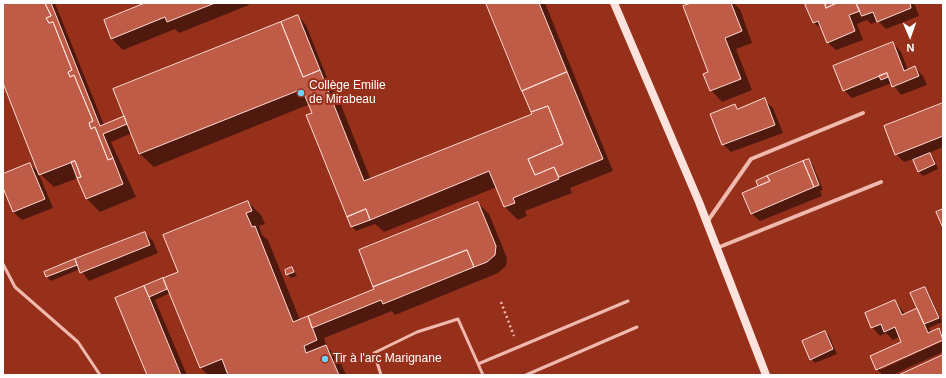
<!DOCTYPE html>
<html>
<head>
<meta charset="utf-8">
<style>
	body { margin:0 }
	#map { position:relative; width:946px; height:378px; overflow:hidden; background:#97301b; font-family:Arial,sans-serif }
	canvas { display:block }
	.frame { position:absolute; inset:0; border:4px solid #fff; pointer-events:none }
	.north { position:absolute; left:890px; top:16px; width:40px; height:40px; -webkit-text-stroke:3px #97301b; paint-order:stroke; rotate:178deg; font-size:11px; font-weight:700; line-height:16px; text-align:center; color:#fff }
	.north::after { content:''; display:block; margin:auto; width:14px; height:18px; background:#fff; clip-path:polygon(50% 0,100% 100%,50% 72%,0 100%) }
</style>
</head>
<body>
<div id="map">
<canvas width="946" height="378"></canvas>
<div class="frame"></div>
<div class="north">N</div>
</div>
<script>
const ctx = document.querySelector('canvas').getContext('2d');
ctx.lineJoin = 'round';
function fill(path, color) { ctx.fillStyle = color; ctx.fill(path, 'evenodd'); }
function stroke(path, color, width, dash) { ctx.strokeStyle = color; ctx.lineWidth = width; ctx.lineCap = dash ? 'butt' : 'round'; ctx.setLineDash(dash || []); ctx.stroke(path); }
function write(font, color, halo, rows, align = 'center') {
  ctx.font = font + ' Arial,sans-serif'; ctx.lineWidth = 4; ctx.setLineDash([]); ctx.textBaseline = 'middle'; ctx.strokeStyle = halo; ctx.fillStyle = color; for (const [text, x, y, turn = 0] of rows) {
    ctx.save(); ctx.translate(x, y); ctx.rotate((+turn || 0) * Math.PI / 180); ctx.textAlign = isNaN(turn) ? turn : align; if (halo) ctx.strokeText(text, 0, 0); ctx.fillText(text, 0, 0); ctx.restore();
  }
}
fill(new Path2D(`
	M3 3H55L104 125 125 116 298 16 306 25 328 80 333 85 371 180 533 115 487 3H545L613 171 570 188 572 193 525 211 527 216 518 220 505 207 497 187 384 232 375 224 356 231 352 227 307 115 313 113 310 104 154 167 140 154 132 133 111 142 136 197 100 212 87 199 78 178 54 187 38 172 53 208 22 220 13 212 3 186V175L30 164 40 174 3 81Z
	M148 3H248L249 5 179 33 175 29 123 50 112 39 105 20Z
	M694 3H733L740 9 752 43 736 49 752 90 722 102 711 90 710 73Z
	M806 3H914L919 16 886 29 878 21 871 24 867 20 857 24 863 40 836 50 827 42 823 30 813 22Z
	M893 43 901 52 908 70 915 67 923 76 927 85 901 95 892 83 852 98 844 90Z
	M764 100 773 108 783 133 731 152 723 144 735 106 739 110Z
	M943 104V147L929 153 934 158 938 169 923 176 919 172 913 159 904 162 896 154Z
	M809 160 813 165 823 190 820 191 822 196 760 221 751 213 760 186 758 181Z
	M248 202 261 215 265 224 259 226 262 235 268 240 300 320 375 290 478 203 489 214 507 258 506 266 498 273 395 315 392 311 324 338 327 347 339 359 346 375H208L201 368 170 293 155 300 187 375H148L116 299 179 273Z
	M145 233 153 241 158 253 89 281 80 269 51 281 47 277 45 272Z
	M292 268 297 276 291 278 287 274Z
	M924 288 928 292 942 322 929 328 931 333 938 329 943 334V339L880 367V370L943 341V352L892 375H883L877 370 872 357 902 342 900 337 893 340 886 333 880 336 872 327 895 301 905 314 917 309Z
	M825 332 829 336 837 354 815 363 811 359Z`), '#0007');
const building = new Path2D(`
	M3 3H45L51 16 46 18 49 23 53 22 72 70 68 72 70 77 74 75 93 121 89 123 91 129 95 127 108 160 113 158 123 184 86 199 77 178 81 177 75 161 39 175 3 83Z
	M45 3H51L100 126 124 116 127 124 103 134 113 158 108 160 95 127 91 129 89 123 93 121 74 75 70 77 68 72 72 70 53 22 49 23 46 18 51 16Z
	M145 3H215L167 22 165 17 111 39 104 20Z
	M486 3H539L567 72 522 91Z
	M692 3H731L742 31 725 38 741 79 710 91 703 74 708 72 683 6Z
	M809 3H825L826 8 837 3H856L860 11 849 15 855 31 827 43 818 21 813 23 805 5Z
	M825 3H837L826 8Z
	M856 3H910L911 8 877 22 873 12 862 16Z
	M298 15 320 70 303 77 281 22Z
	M281 22 303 77 320 70 364 181 532 114 531 112 548 106 563 144 528 159 535 175 554 167 559 179 513 198 515 203 504 207 489 171 370 220 366 209 347 217 306 115 312 113 302 89 139 154 113 89Z
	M893 42 904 71 915 66 919 76 892 87 887 73 843 91 833 66Z
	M567 72 603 159 559 177 554 167 535 175 528 159 563 144 548 106 531 112 522 91Z
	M887 73 888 77 881 80 879 76Z
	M765 98 775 125 722 145 710 114 735 104 737 109Z
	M943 103V136L895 155 884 126Z
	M930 153 935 164 918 172 913 160Z
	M809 159 819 185 814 187 803 161Z
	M75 161 81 177 77 178 71 162Z
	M803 161 814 187 751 214 742 193 770 181 767 176Z
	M30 163 45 199 13 212 3 188V174Z
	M767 176 770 181 758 186 756 181Z
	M248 201 252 211 246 213 252 227 255 226 293 322 308 316 317 340 304 346 306 353 326 345 339 375H228L222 359 200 368 163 278 178 272 163 235Z
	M478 202 496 246 495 255 487 262 474 267 467 250 373 287 359 250Z
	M366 209 370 220 351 227 347 217Z
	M943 209V228L936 212Z
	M145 232 150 245 80 273 75 259Z
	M467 250 474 267 383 304 381 300 312 328 308 316 374 289 373 287Z
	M75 259 77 265 46 277 44 272Z
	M292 267 294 272 286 275 285 270Z
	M163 278 167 289 149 297 144 286Z
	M144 286 149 297 181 375H147L115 298Z
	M925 287 939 318 924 324 910 293Z
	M895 300 902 315 917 308 928 333 939 328 943 340 876 370 870 356 901 342 895 327 884 332 881 324 871 328 865 313Z
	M825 331 833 349 810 360 802 341Z
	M943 355V375H899Z`);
fill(building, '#bf5c48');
stroke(building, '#fbdbd5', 1);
stroke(new Path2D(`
	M501 302 514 336`), '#f0b9ae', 2.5, [2, 3]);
stroke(new Path2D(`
	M3 264 15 287 78 342 100 375
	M478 364 628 301
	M381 375 374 353 417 332 458 319 483 375
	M526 375 637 327`), '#f0b9ae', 3);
stroke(new Path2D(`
	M707 222 751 159 863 113
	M717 248 881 182`), '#f0b9ae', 4);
stroke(new Path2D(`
	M614 3 699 202 766 375`), '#fbe2dc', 8);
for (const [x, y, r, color] of [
	[301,93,4,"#6dd0ff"],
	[325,359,4,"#6dd0ff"]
]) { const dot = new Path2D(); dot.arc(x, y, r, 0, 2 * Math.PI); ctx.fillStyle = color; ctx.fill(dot); stroke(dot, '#97301b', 1.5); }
write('12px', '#fff', '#97301b', [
	["Collège Emilie",309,86],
	["de Mirabeau",309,100],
	["Tir à l'arc Marignane",333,359]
], 'left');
</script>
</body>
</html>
